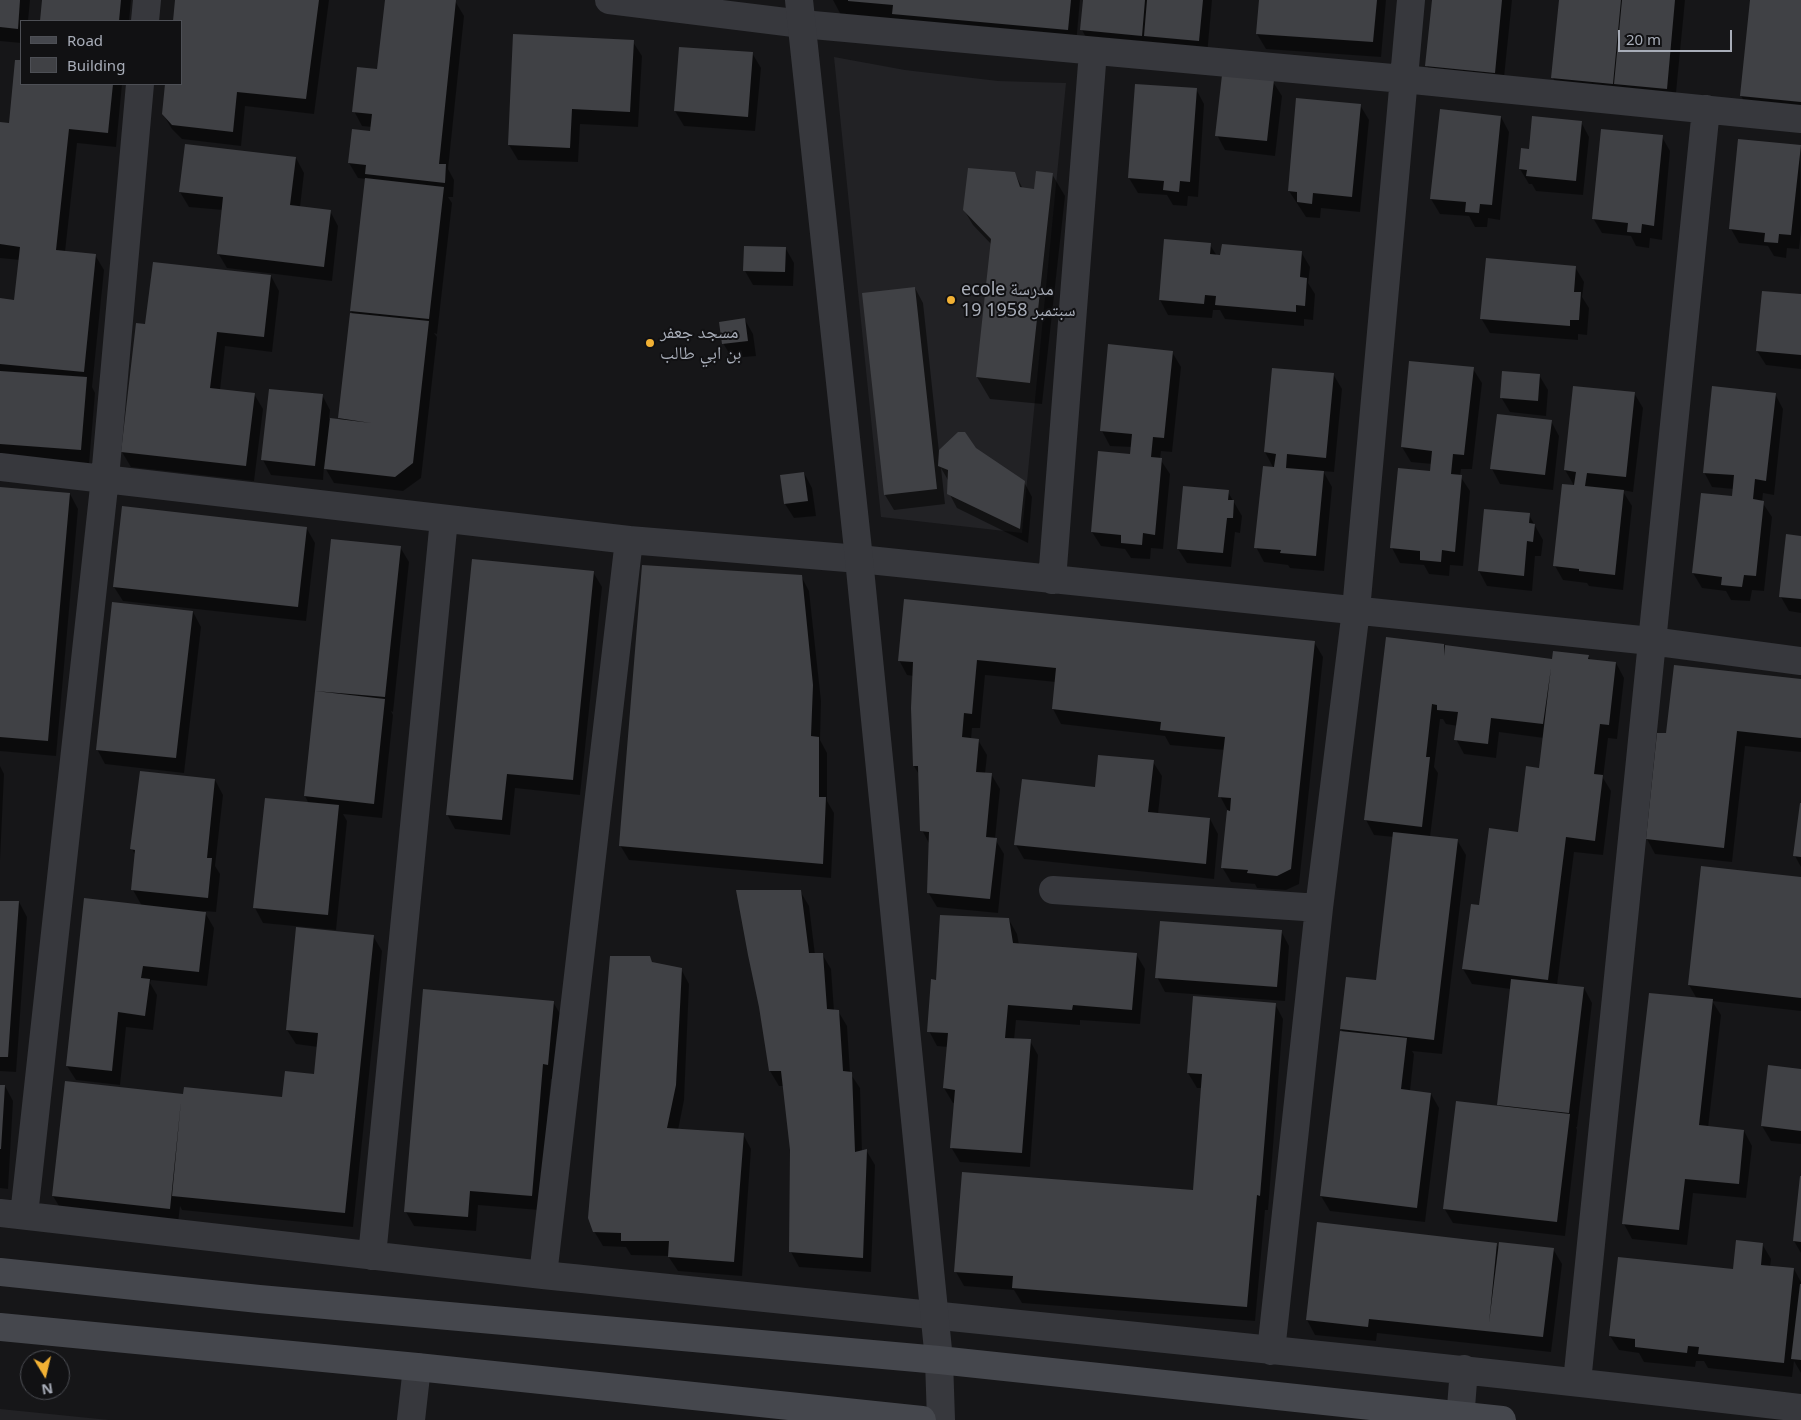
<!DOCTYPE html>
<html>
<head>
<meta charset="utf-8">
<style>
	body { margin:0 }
	#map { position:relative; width:1801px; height:1420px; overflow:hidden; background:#161618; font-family:"Noto Sans",sans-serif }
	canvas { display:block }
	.legend { position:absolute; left:20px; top:20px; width:162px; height:65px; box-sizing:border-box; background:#111113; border:1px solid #4d4f55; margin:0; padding:6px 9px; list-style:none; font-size:15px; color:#a8adb8 }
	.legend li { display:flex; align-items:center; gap:10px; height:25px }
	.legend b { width:25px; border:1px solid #4d4f55 }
	.north { position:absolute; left:20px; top:1350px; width:50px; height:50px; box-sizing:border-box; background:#111113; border:1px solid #4d4f55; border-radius:50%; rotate:171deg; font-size:14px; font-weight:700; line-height:20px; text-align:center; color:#a8adb8 }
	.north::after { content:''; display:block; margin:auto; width:18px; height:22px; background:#f2b134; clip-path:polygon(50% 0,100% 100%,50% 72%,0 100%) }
	.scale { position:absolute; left:1618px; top:30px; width:114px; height:22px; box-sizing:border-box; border:2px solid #a8adb8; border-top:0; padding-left:6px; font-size:15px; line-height:18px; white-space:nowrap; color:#a8adb8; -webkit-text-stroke:4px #111113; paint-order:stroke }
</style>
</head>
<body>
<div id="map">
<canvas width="1801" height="1420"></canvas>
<ul class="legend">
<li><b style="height:6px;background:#45474d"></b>Road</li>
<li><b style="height:14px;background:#404145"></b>Building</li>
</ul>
<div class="north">N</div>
<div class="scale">20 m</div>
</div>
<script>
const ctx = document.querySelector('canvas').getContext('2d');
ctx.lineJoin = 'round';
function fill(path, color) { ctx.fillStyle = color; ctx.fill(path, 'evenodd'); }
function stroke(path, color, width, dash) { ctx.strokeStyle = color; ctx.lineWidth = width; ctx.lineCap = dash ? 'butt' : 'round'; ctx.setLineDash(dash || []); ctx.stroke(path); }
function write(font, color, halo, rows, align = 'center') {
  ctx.font = font + ' "Noto Sans","Noto Naskh Arabic",sans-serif'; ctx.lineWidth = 4; ctx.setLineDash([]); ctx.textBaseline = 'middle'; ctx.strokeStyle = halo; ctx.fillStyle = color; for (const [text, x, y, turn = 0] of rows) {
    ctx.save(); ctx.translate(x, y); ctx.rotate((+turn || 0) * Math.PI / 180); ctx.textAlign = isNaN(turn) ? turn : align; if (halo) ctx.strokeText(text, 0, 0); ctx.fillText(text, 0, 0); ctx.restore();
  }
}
fill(new Path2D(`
	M834 57 905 70 998 81 1066 83 1022 533 881 517Z
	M0 1409 109 1420H0Z`), '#222225');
fill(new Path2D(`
	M0 0H30L28 21H21V43L0 41Z
	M43 0H131L129 21H41Z
	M176 0H329L314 114 245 106 241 146 182 139 172 129 163 114 167 84H181V21H174Z
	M386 0 455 1 464 16 448 169 454 180 453 197H448L452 203 437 334 434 333 437 337 421 478 403 491 334 483 324 466 323 480 271 475 263 460 322 395 330 410 329 419 339 420 351 314 353 315 351 311 366 179 358 178 349 163 371 132 372 127 362 126 354 111 378 70Z
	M833 0H1080L1076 44 841 15Z
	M1084 0H1212L1207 55 1090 45 1082 30Z
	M1260 0H1386L1381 57 1266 49 1257 34Z
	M1433 0H1512L1503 87 1435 80 1427 66Z
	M1560 0H1685L1675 103 1561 92 1553 78Z
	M1751 0H1801V116L1750 111 1741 96Z
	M633 42 642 56 638 127 580 124 578 162 518 160 509 145Z
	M752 53 761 68 755 131 684 126 675 111Z
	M16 61 21 62V84H122L116 147 77 143 65 252 95 255 104 270 92 387 95 393 89 464 0 458V299L16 301 20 260 0 258V124L10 125Z
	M1273 82 1282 96 1275 156 1225 150 1217 135Z
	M1196 89 1204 104 1198 197 1188 196 1187 206 1173 205 1167 195 1138 193 1129 178Z
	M1360 105 1369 120 1360 212 1321 208 1320 218 1306 217 1289 191Z
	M1501 117 1509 132 1500 220 1488 218 1487 227H1475L1469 216 1440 214 1431 199Z
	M1581 122 1589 137 1583 195 1536 191 1532 184H1529L1520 169 1531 150Z
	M1662 137 1670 151 1662 240 1650 238 1649 248 1636 246 1631 236 1602 233 1593 218Z
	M1800 147 1801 231 1799 249 1787 248 1786 258 1774 256 1768 246 1739 243 1731 229Z
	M296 158 304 173 300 207 330 211 338 226 332 281 227 268 218 253 223 210 189 207 180 192Z
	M1015 174 1023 189 1035 190 1052 174 1065 196 1042 404 990 399 977 377 992 245 973 225 964 210Z
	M1210 245 1217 256 1301 252 1310 267 1308 283 1315 294 1313 320 1304 319V326L1225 319 1220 310H1213L1212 318 1168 315 1160 300Z
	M786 249 794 263 793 286 753 285 745 271Z
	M1575 267 1584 282 1582 297 1589 308 1587 335 1578 334V340L1490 333 1481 318Z
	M271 276 279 291 272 352 225 346 220 390 254 394 263 409 254 481 131 467 122 452 146 326Z
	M915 288 923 303 939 452 975 449 1024 482 1032 497 1028 543 957 508 949 493 948 480 941 468 945 504 894 510 885 495 863 294Z
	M1801 295V369L1766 365 1757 351Z
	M745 320 753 334 756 356 732 358 723 343Z
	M1172 352 1181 367 1172 452 1161 451 1160 459 1170 474 1163 549 1151 548 1150 559 1131 558 1125 549 1101 546 1092 532 1131 456 1132 447 1110 446 1102 431Z
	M1473 369 1482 383 1472 469H1461L1460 476 1470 491 1463 566 1450 565 1449 576 1429 574 1424 565 1400 563 1392 548 1431 472 1432 464 1411 462 1402 447Z
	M1333 374 1342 389 1334 472 1323 471 1332 487 1324 571 1290 568 1288 565 1264 562 1256 547 1274 469 1265 452Z
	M1539 375 1548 390 1546 416 1510 412 1501 397Z
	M1574 387 1634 393 1643 408 1633 492 1622 490 1632 506 1623 590 1589 586 1587 583 1563 580 1555 566 1575 487 1565 470Z
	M1775 394 1783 409 1774 495 1763 493 1762 502 1772 517 1764 591 1752 590 1750 601 1731 600 1726 591 1702 588 1693 573 1733 498 1734 489 1712 487 1704 472Z
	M1551 421 1559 436 1553 490 1500 484 1492 469Z
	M804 473 812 488 816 516 794 518 785 504Z
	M0 488 70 494 78 509 56 756 0 751Z
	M1228 492 1242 516 1240 533 1235 532 1231 567 1187 563 1178 549Z
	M1485 511 1529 515 1543 540 1541 556H1535L1532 591 1487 586 1479 571Z
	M307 529 315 543 306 621 123 601 114 587Z
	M1801 537V613L1789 611 1781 597Z
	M332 540 400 547 409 562 393 712 391 711 393 715 382 818 343 814 347 821 336 930 263 923 255 908 309 804 305 796Z
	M593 572 602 587 580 795 515 788 510 835 455 829 447 814Z
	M801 576 809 591 821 701 820 740 827 753V801L834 813 831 878 629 860 620 845Z
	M193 612 201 627 184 773 105 764 97 749Z
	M1387 638 1553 660 1588 656 1591 661 1616 663 1624 678 1617 739 1608 738 1603 778 1611 791 1603 855 1574 852 1557 985 1584 988 1592 1003 1577 1127H1576L1577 1130 1565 1236 1453 1223 1444 1208 1500 1107 1498 1104 1511 989 1472 984 1463 969 1480 907 1519 833 1540 769 1544 738 1499 732 1496 758 1464 754 1456 739 1458 726 1446 724 1443 719H1440L1434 767 1438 773 1430 837 1457 840 1466 855 1442 1054 1412 1051 1414 1054 1410 1091 1431 1094 1439 1108 1425 1222 1330 1211 1321 1196 1343 1032 1341 1029 1377 982 1394 837 1374 835 1366 820Z
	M1314 642 1323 657 1299 884 1286 890 1257 888 1255 884 1231 882 1222 867 1228 811 1220 796 1225 750 1170 745 1165 736 1061 724 1053 709 1056 682 985 675 980 728H972L971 739 978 740 987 755 985 774H991L1000 789 995 839 1004 854 998 913 937 907 928 892 930 845 922 830 920 776 914 766V676L907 675 899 660Z
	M1801 680V752L1745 746 1732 862 1655 854 1647 839 1667 735Z
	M1153 762 1162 776 1158 814 1210 819 1218 834 1214 879 1024 859 1016 845 1096 788Z
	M0 766 4 774 0 860Z
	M215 780 223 795 215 866 220 874 216 912 204 911 214 928 207 986 151 980 150 983 157 995 153 1030 126 1027 120 1085 76 1080 67 1066 142 906 133 890 136 856 132 849Z
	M1801 803V867L1795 856Z
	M1801 878V1011L1712 1001 1721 1015 1708 1128 1744 1131 1752 1146 1746 1198 1693 1193 1687 1245 1632 1239 1624 1224 1697 999 1689 985Z
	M800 891 809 906 815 955 822 954 831 969 834 1011H838L847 1026 850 1073 860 1088 862 1152 866 1150 875 1165 871 1272 799 1267 791 1252V1149L784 1086H779L770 1071Z
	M0 902H19L27 917 16 1072 0 1071Z
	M1009 920 1017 934 1019 945 1136 954 1145 969 1140 1024 1080 1020V1025L1016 1020 1014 1040 1030 1041 1038 1055 1030 1167 960 1162 951 1147 955 1103H953L944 1088 948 1047 937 1046 929 1031 937 981Z
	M1281 931 1289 946 1285 1001 1165 992 1157 977Z
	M373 936 382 951 353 1227 182 1210 180 1206 178 1223 62 1211 53 1196 184 1096 283 1098 315 1076 318 1047 296 1044 287 1030Z
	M649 957 653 963 681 969 689 984 684 1100 678 1130 743 1134 751 1149 742 1276 678 1271 668 1256 631 1255 626 1247 603 1246 594 1231Z
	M553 1002 562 1017 556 1079H551L539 1210 478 1205 476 1231 414 1226 406 1212Z
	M1275 1004 1283 1019 1268 1210H1265L1255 1321 1022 1303 1014 1290 964 1286 956 1272 1194 1192 1202 1088H1197L1188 1073Z
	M1801 1070V1144L1771 1141 1762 1126Z
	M0 1086H5L13 1101 8 1189 0 1188Z
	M1801 1177V1253L1794 1241Z
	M1496 1244 1499 1248 1553 1249 1562 1264 1551 1352 1377 1333 1376 1341 1315 1335 1307 1320Z
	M1762 1244 1771 1259 1770 1267 1794 1269 1801 1282V1373L1794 1361 1792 1377 1708 1368 1704 1361H1696L1695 1367 1644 1362 1639 1353 1619 1350 1610 1336 1734 1270Z`), '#0007');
fill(new Path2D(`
	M0 0H20L18 29 0 27Z
	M42 0H121L119 21H40Z
	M175 0H319L306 99 237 92 233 132 172 125 162 114 165 84H181V21H173Z
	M385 0H456L439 164H446L445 183 365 174 366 165 348 163 352 129 370 131 372 114 352 112 357 67 377 69Z
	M848 0H1071L1068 30 892 14 893 5 848 1Z
	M1083 0H1145L1142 36 1080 30Z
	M1147 0H1203L1199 41 1144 36Z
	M1259 0H1377L1373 42 1256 34Z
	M1432 0H1502L1495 73 1425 66Z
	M1559 0H1621L1613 84 1551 78Z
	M1622 0H1675L1667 89 1614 84Z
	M1750 0H1801V102L1740 96Z
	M513 34 634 40 630 112 572 109 570 148 508 145Z
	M679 47 753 52 748 117 674 111Z
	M15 60H21V84H113L108 133 69 129 56 250 96 254 84 372 0 364V298L14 300 20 247 0 244V122L9 123Z
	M1222 75 1274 80 1267 141 1215 136Z
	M1135 84 1197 88 1190 182 1180 181 1179 192 1163 190 1164 181 1128 178Z
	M1296 98 1361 104 1352 197 1313 193 1312 204 1297 202V192L1288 191Z
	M1440 109 1501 116 1492 205 1480 204 1479 213 1465 212 1466 202 1430 199Z
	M1532 116 1582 121 1576 181 1526 176 1527 170 1519 169 1521 148 1529 149Z
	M1601 129 1663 135 1654 226 1642 224 1641 233 1627 232 1628 223 1592 219Z
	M1738 139 1801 145 1791 235 1779 234 1778 243 1764 242 1765 233 1729 229Z
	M185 144 296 157 290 205 331 210 324 267 217 254 223 197 179 192Z
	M968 168 1015 172 1020 187 1034 189 1036 171 1053 173 1030 383 976 377 991 239 963 210Z
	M365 178 444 187 429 319 350 311Z
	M1164 239 1211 243 1210 254 1220 255 1222 244 1302 251 1300 277 1307 278 1305 306 1296 305V312L1215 305 1216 296 1205 295 1204 304 1159 300Z
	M744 246 786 247 785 272 743 271Z
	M1486 258 1576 266 1574 292H1581L1579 320H1570V326L1480 319Z
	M153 262 271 275 264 337 217 332 210 388 255 393 246 466 121 452 136 323 145 324Z
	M915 287 937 489 884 495 862 293Z
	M1762 291 1801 294V355L1756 351Z
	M350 313 429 321 413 463 395 477 324 469 330 418 371 423 338 418Z
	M745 318 748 341 722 344 719 322Z
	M1108 344 1173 351 1164 438 1153 437 1151 457 1162 458 1155 535 1143 533 1142 545 1121 543V535L1091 532 1098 451 1130 454 1132 434 1100 431Z
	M1409 361 1474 367 1464 455 1453 454 1451 474 1462 475 1455 552 1442 550 1441 562 1420 560V551L1390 548 1398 468 1430 471 1432 451 1401 447Z
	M1272 368 1334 373 1326 458 1287 454 1286 468 1324 471 1316 556 1280 553 1281 550 1254 548 1263 466 1274 467 1276 454 1264 452Z
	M0 371 87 377 81 450 0 444Z
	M1502 371 1540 374 1538 401 1500 398Z
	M1573 386 1635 392 1626 477 1587 473 1585 486 1624 490 1615 575 1579 571V569L1553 566 1562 484 1574 485 1576 472 1564 470Z
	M1712 386 1776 393 1766 481 1755 479 1753 499 1764 501 1756 576 1744 575 1742 587 1721 585 1722 577 1692 573 1701 493 1732 496 1734 475 1703 473Z
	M269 389 323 394 315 466 261 460Z
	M1497 414 1552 420 1545 475 1490 469Z
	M958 432H965L976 448 1025 481 1020 529 947 494 948 470 938 466 939 450Z
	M804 472 808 501 784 504 780 475Z
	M1183 486 1229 490 1228 500H1234L1233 518H1227L1223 553 1177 549Z
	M0 487 70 493 48 741 0 737Z
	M122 506 307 527 298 607 113 587Z
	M1484 509 1530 513 1529 523 1535 524 1533 542 1527 541 1524 576 1478 571Z
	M1786 534 1801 536V599L1779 597Z
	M331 539 401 546 385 697 315 691Z
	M472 559 594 571 573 780 507 774 502 820 446 815Z
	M642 565 802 575 813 685 811 736 819 737V797H826L823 864 619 846Z
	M904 599 1315 641 1291 869 1277 876 1247 873 1248 870 1221 868 1227 810 1230 811 1231 798 1218 797 1225 737 1160 730 1161 722 1052 709 1056 668 977 660 972 714 964 713 962 737 979 739 976 772 992 773 986 837 997 838 990 899 927 893 929 832 920 831 918 766H913L911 708 913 662 898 661Z
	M112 602 193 611 176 758 96 750Z
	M1386 637 1444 644V656L1445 645 1552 659 1553 651 1589 655 1588 659 1616 662 1609 725 1600 724 1594 774 1603 775 1595 841 1566 837 1548 980 1462 969 1471 904 1479 905 1489 828 1518 832 1526 766 1539 768 1551 668 1543 724 1491 718 1488 744 1454 740 1458 712 1437 710V705L1432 704 1426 757H1430L1422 827 1364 820Z
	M1674 665 1801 679V738L1737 731 1724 848 1646 839 1657 733H1666Z
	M315 691 385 699 374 804 304 796Z
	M1098 755 1154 760 1148 812 1210 818 1206 864 1014 845 1022 779 1095 787Z
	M140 771 215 779 207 858H212L208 898 131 890 135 850 130 849Z
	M265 798 339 805 328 915 253 908Z
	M1800 803H1801V857L1793 856Z
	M1393 832 1458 839 1434 1040 1340 1029 1346 977 1376 980Z
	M1701 866 1801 877V998L1688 985Z
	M736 890H801L809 953H823L827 1009 839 1010 843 1071 852 1072 855 1152 867 1149 863 1258 789 1252 790 1150 781 1071H769L759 1007 748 955Z
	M84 898 206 912 199 972 143 966 141 978 150 979 145 1016 118 1012 112 1071 66 1066Z
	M0 901H19L8 1057H0Z
	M940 915 1009 918 1013 943 1137 953 1132 1010 1073 1005 1072 1010 1008 1005 1005 1038 1031 1039 1022 1153 950 1148 955 1090 943 1088 948 1033 927 1032 931 979 936 980Z
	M1160 921 1282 930 1277 987 1155 978Z
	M296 927 374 935 345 1213 172 1196 181 1101 170 1209 52 1196 65 1081 183 1094 184 1087 282 1097 285 1071 314 1074 318 1033 286 1030Z
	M610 956H650L652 962 682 968 676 1085 667 1128 744 1133 734 1262 668 1257 669 1241H621V1233L593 1232 588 1218Z
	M1511 979 1584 987 1569 1113 1497 1105Z
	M423 989 554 1001 548 1065 543 1064 532 1196 470 1191 468 1217 404 1212Z
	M1649 993 1713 999 1699 1125 1744 1130 1739 1184 1685 1179 1679 1230 1622 1224Z
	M1193 996 1276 1003 1260 1196 1257 1195 1247 1307 1012 1288 1013 1276 954 1272 962 1172 1193 1190 1202 1074 1187 1073Z
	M1340 1031 1407 1038 1401 1089 1431 1093 1417 1208 1320 1196Z
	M1768 1065 1801 1069V1131L1761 1126Z
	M0 1085H5L1 1149H0Z
	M1456 1101 1570 1114 1557 1222 1443 1209Z
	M1800 1176H1801V1242L1793 1241Z
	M1317 1222 1497 1243 1489 1323 1499 1242 1554 1248 1543 1337 1369 1319 1368 1327 1306 1320Z
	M1736 1240 1763 1243 1761 1265 1794 1268 1784 1363 1698 1354 1699 1347 1688 1346 1687 1353 1635 1347V1339L1609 1336 1618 1257 1733 1269Z
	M1800 1284H1801V1360L1791 1359Z`), '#404145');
stroke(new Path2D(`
	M609 0 802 24 1403 79 1801 119
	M145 21 147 0
	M0 467 629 540 859 559 1651 641 1801 661
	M1052 580 1093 51
	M1053 890 1319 908
	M0 1213C181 1232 362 1256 543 1275 962 1319 1382 1359 1801 1408
	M24 1215 105 478 140 84
	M372 1256 444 519
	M543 1275 629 540
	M1271 1351 1319 908 1356 610 1411 0
	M1577 1382 1706 109
	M411 1420 417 1367
	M1460 1420 1464 1369`), '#37383d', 28);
stroke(new Path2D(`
	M799 0 859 559 939 1360 941 1420`), '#37383d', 28);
stroke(new Path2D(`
	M0 1272 259 1299 939 1360 1502 1420
	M0 1327 417 1367 922 1420`), '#45474d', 28);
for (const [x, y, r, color] of [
	[951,300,5,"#f2b134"],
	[650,343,5,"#f2b134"]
]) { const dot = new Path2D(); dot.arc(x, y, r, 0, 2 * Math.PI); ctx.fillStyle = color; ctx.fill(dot); stroke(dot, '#111113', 2); }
write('18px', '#a8adb8', '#111113', [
	["ecole مدرسة",961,290],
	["19 سبتمبر 1958",961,311],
	["مسجد جعفر",660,333],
	["بن ابي طالب",660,354]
], 'left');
</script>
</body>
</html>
